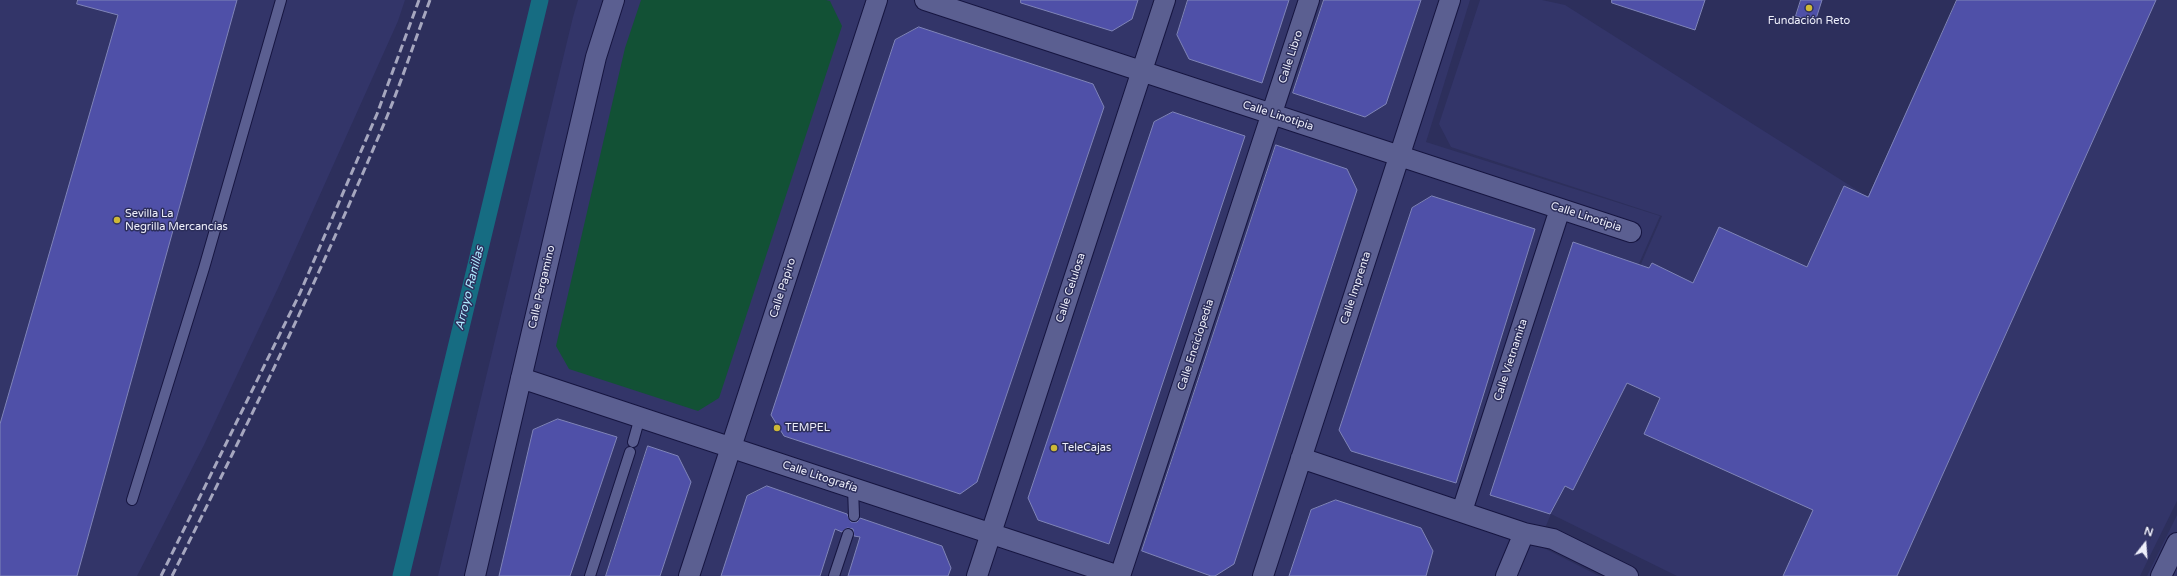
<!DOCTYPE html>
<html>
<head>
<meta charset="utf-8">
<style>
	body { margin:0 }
	#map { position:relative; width:2177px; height:576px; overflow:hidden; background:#2d2f5c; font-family:"Varela Round",sans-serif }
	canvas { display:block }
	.north { position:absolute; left:2125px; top:524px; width:40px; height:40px; -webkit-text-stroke:3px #2d2f5c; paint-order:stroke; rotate:17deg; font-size:11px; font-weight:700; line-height:16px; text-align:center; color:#eeeffb }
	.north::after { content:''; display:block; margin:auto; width:14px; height:18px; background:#eeeffb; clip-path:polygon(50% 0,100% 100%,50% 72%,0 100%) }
</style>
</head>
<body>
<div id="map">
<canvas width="2177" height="576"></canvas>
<div class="north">N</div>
</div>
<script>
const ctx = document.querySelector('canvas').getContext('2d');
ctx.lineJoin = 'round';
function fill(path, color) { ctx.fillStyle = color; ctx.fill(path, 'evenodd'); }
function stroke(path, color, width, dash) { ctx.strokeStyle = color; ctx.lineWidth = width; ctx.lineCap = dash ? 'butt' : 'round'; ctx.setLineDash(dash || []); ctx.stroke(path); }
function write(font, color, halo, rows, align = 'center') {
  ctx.font = font + ' "Varela Round",sans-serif'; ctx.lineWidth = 3; ctx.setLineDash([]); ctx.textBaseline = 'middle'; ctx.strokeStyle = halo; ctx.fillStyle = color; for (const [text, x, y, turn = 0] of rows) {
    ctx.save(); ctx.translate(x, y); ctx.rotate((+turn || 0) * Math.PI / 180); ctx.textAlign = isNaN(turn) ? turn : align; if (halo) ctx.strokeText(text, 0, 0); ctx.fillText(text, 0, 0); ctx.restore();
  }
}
fill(new Path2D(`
	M0 0H405L398 21 278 288 204 445 137 576H0Z
	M578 0H1470L1426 142 1660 216 1540 488 1558 497 1538 545 1599 576H438L573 17Z
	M1480 0H1542L1565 5 1868 197 1957 0H2177V501L2140 576H1677L1551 514 1559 496 1543 488 1662 216 1451 147 1439 124Z
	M2177 515V576H2147Z`), '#333569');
fill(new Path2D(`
	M641 0H826L830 1 842 26 719 398 698 411 569 369 556 346 625 48Z`), '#125135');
stroke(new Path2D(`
	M401 576 540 0`), '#166c82', 17);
const building = new Path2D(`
	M78 0H237L77 576H0V424L118 15 77 4Z
	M1021 0H1138L1132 19 1112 31 1021 3Z
	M1188 0H1289L1262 83 1189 59 1177 35Z
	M1324 0H1421L1386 104 1365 117 1293 93Z
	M1612 0H1705L1695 30 1612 3Z
	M1801 0H1822L1815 22 1796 16Z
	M1957 0H2156L1897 576H1783L1813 510 1644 434 1660 398 1627 383 1573 490 1565 486 1550 514 1490 495 1573 242 1649 268 1652 263 1693 283 1719 227 1807 267 1844 186 1868 197Z
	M919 27 1093 84 1104 107 977 482 960 494 784 436 771 415 895 40Z
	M1173 112 1245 136 1109 544 1038 520 1028 498 1154 122Z
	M1276 145 1347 169 1357 190 1234 564 1215 576H1211L1142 551Z
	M1432 196 1535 229 1456 483 1351 451 1339 430 1412 208Z
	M558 419 617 437 570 576H499L533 430Z
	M648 446 678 456 691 482 660 576H606Z
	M767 486 847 514 851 522H857L860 518 942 546 951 568 948 576H848L860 537 854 536 853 529 847 528 842 532 835 529 820 576H721L747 496Z
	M1336 500 1421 528 1433 551 1426 576H1289L1311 510Z`);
fill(building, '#4f50a8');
stroke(building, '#7f84b8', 1);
const service = new Path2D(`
	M633 442 640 417
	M853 488 854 516
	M132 500 204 268 281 0
	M590 576 630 452
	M834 576 848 534`);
const minor = new Path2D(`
	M925 0 1631 232
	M521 378 1119 576
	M1301 458 1524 533 1553 539 1628 576
	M1462 511 1560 209
	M475 576 596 57 614 0
	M689 576 877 0
	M977 576 1165 0
	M1120 576 1309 0
	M1263 576 1450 0
	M1506 576 1524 533
	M2161 576 2177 543`);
stroke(service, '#161540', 12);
stroke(minor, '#161540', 22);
stroke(service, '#5b5f91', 10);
stroke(minor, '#5b5f91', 20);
stroke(new Path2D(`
	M161 576 300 293 377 114 419 0
	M172 576C247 426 321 274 386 119 402 80 415 40 430 0`), '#a6a7bf', 3, [8, 4]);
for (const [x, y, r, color] of [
	[1809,8,4,"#ceb837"],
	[117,220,4,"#ceb837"],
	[777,428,4,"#ceb837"],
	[1054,448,4,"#ceb837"]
]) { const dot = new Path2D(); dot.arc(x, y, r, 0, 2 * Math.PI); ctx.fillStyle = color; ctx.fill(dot); stroke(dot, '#2d2f5c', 1.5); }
write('11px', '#eeeffb', '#2d2f5c', [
	["Fundación Reto",1809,21,"center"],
	["Sevilla La",125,214],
	["Negrilla Mercancías",125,227],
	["TEMPEL",785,428],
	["TeleCajas",1062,448]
], 'left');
write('11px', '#eeeffb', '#2d2f5c', [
	["Calle Libro",1291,57,-72],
	["Calle Linotipia",1278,116,18],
	["Calle Linotipia",1586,217,18],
	["Calle Pergamino",542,287,-77],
	["Calle Papiro",783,288,-72],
	["Calle Celulosa",1071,288,-72],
	["Calle Imprenta",1356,288,-72],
	["Calle Enciclopedia",1196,345,-72],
	["Calle Vietnamita",1511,360,-72],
	["Calle Litografía",820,477,18]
]);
write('italic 12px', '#aeebff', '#2d2f5c', [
	["Arroyo Ranillas",470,288,-76]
]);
</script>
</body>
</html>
